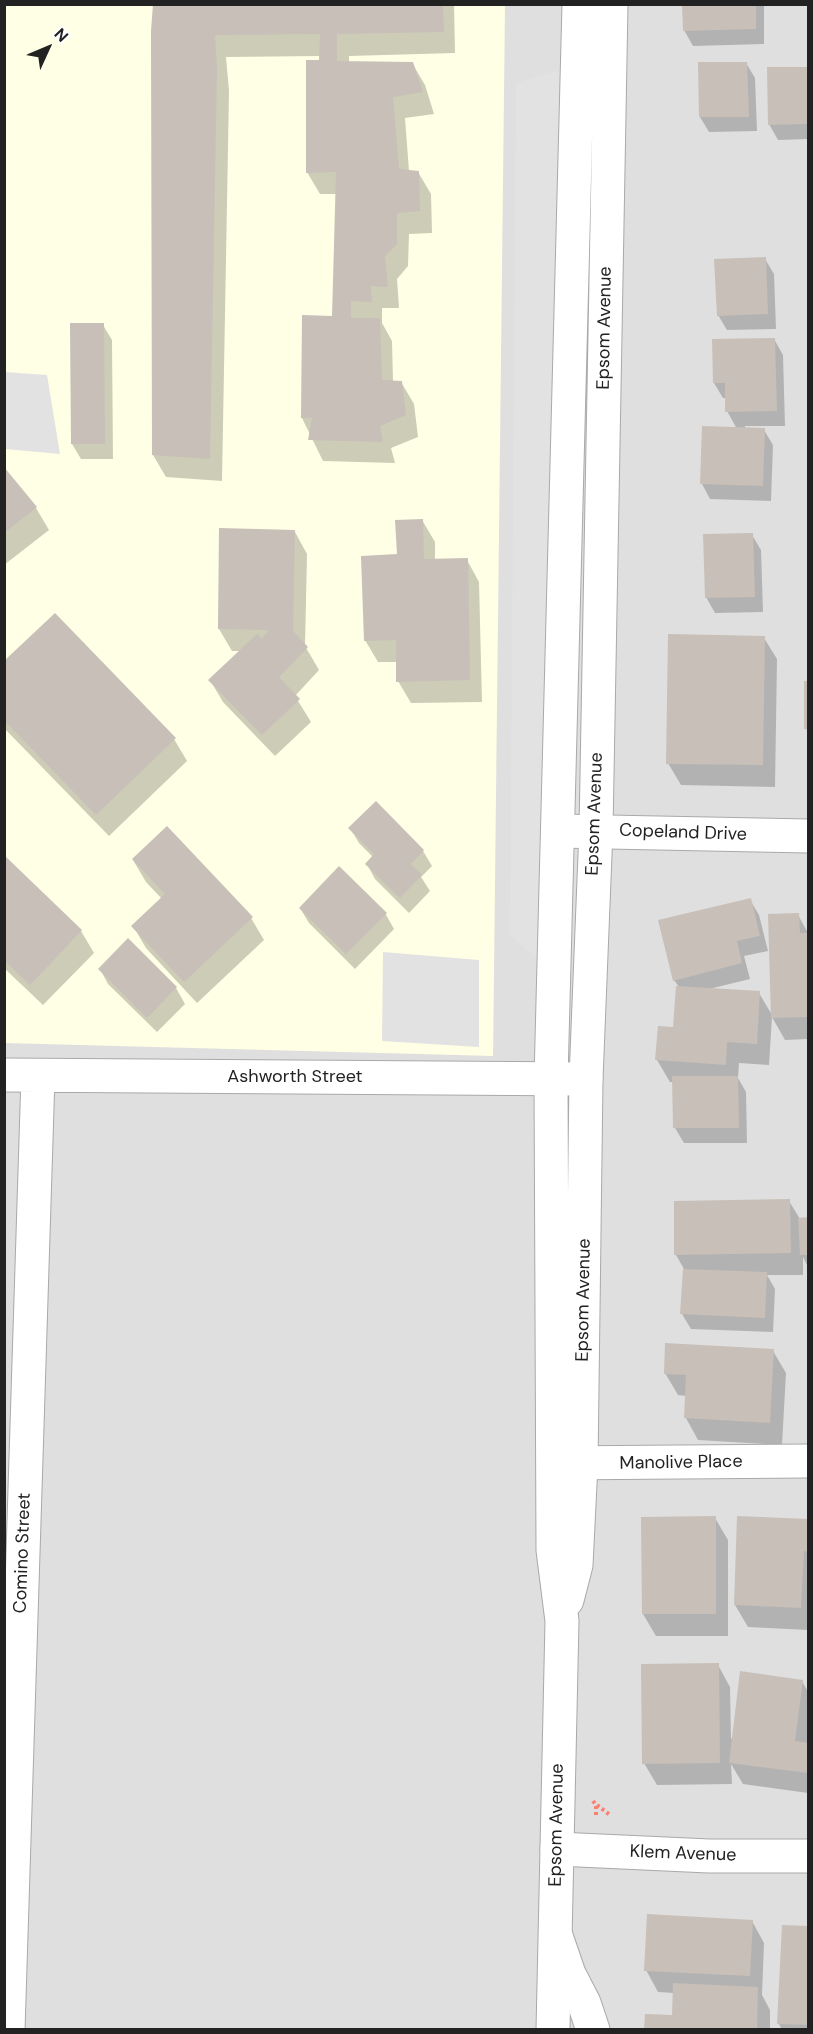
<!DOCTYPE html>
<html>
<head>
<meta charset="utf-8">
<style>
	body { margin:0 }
	#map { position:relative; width:813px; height:2034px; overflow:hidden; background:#f2efe9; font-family:"DM Sans",sans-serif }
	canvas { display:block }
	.frame { position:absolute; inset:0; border:6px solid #222; pointer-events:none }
	.north { position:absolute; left:18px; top:18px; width:60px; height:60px; -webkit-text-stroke:4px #fff; paint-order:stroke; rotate:46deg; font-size:16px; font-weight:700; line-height:24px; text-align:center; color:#222 }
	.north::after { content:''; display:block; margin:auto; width:21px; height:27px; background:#222; clip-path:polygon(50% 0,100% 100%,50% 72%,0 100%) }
</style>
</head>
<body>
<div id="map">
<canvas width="813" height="2034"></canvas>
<div class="frame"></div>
<div class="north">N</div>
</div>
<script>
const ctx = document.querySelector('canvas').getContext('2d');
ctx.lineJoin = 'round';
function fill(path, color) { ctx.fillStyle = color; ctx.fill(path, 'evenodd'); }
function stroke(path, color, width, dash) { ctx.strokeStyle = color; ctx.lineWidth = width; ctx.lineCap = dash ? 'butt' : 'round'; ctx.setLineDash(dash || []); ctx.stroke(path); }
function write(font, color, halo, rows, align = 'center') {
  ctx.font = font + ' "DM Sans",sans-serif'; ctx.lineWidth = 4.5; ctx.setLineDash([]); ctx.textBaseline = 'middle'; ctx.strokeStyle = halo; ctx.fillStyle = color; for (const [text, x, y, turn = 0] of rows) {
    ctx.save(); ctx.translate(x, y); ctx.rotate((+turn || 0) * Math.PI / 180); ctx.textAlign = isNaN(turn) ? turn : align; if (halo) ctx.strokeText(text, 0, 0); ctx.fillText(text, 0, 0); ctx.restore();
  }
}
fill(new Path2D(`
	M5 5H808V2029H5Z`), '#e0dfdf');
fill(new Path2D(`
	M5 5H505L493 1056 5 1043Z`), '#ffffe5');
fill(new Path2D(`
	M562 70 542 964 510 935 516 83Z
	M4 372 47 375 60 454 5 449Z
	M383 952 479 960V1047L382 1041Z`), '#e2e2e2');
fill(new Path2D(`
	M155 4H454L455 53 349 56V62L412 63 425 85 434 114 405 118 409 171 418 172 431 194 432 233 409 234 408 266 397 279 399 308H382V323L392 341 393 382H401L414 404 418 437 391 448 395 463 323 461 302 418 334 318 337 194H320L307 172 320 56 226 57 229 91 222 481 166 477 153 455Z
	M683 4H764V44L693 46 684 30Z
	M746 63 755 78 757 131 709 132 700 117Z
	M808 68V139L778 140 769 124V69Z
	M765 259 774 274 776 329 727 330 718 315Z
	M103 325 112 340 113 459H81L72 444Z
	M774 339 783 355 785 426H745V429L764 430 773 445 771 501 710 499 702 484 737 429 727 411 726 398H723L714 383Z
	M4 469 36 508 49 530 4 565Z
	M422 520 435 542V560H467L479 582 482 702 411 703 398 681V662H378L365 640 398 556Z
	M295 532 307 554 305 646 319 670 295 696 311 722 275 756 223 702 210 680 241 651H232L219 629Z
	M752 535 761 550 763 612 715 613 706 597Z
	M764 638 777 659 775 787 681 785 668 763Z
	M4 664 174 739 187 761 109 836 4 728Z
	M805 683H808V733L806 728Z
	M350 828 423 851 432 866 421 877 430 891 409 913 375 879 367 864 373 857 359 843Z
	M4 858 81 931 94 953 43 1005 4 968Z
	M133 860 251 918 264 940 197 1003 146 948 133 926 162 899 146 882Z
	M750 900 759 915 768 951 744 956 750 979 709 989 759 993 772 1015 798 915 808 933V1039L785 1040 772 1017 769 1065 739 1063 738 1078 746 1092 747 1143H684L675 1128 674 1082H670L657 1060 674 1029 679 987 674 980Z
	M300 908 385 913 394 929 355 969 309 923Z
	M128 940 176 988 185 1004 157 1032 108 984 100 969Z
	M789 1201 800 1219H808V1267L803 1257V1275H767L775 1289 773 1332 691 1329 682 1314 684 1269 676 1255Z
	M773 1351 786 1373 782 1445 698 1440 686 1418 687 1396 678 1395 665 1373Z
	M739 1517 808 1520V1630L748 1627 735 1605Z
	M715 1518 728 1540V1636H656L643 1614Z
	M718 1665 730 1687 731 1739 802 1681 808 1692V1793L743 1784 731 1764 732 1784 657 1785 644 1763Z
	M752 1921 764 1943 762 1995 770 2010V2030H645L673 2017 674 1993 658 1992 646 1970Z
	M783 1926 808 1927V2030H782L779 2024Z`), '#0003');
fill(new Path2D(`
	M153 4H443L444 32 337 34V61L413 62 423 92 393 97 399 169 419 171 420 211 397 213V244L385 256 388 287 371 286 372 302 351 301V318H380L382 380 402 381 406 415 380 426 383 442 308 440 312 418H301L302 315 332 316 336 172 306 173V60H319L320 34 215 35 217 68 210 459 152 455 151 31Z
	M682 4H756V29L683 31Z
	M698 62H747L749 117H699Z
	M767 67H808V124L768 125Z
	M766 257 768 314 717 316 714 259Z
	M70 323H104L105 444H71Z
	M775 338 777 411 725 412V383H713L712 339Z
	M702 426 765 428 763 486 700 484Z
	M4 467 37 507 4 533Z
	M423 519 424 559 468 558 470 680 396 682V640L364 641 361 556 397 554 395 520Z
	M219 528 295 530 293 631 308 647 279 677 300 699 262 735 208 680 257 634 262 639 269 630 218 629Z
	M753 533 755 597 705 598 703 534Z
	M55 613 176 738 96 815 4 720V661Z
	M668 634 765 636 763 765 666 764Z
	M804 681H808V729H804Z
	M376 801 424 850 411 864 422 875 400 898 365 864 374 854 348 828Z
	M167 826 253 917 184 982 131 926 165 894 132 859Z
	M4 855 82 930 30 985 4 960Z
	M339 866 387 913 346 954 299 908Z
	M751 898 760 936 737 941 742 963 673 981 658 920Z
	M799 913 800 933H808V1017L771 1018 768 914Z
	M128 938 177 987 147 1018 98 969Z
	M676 986 760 991 757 1044 727 1042 726 1065 655 1060 658 1026 673 1027Z
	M672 1076H738L739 1128H673Z
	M790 1199 791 1253 674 1255V1201Z
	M808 1217V1255H800L798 1218Z
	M683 1269 767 1272 765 1318 680 1314Z
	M665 1343 774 1349 770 1423 684 1418 686 1375 664 1374Z
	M716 1516V1614H642L641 1517Z
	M737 1516 808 1519V1552L804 1551 801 1608 734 1605Z
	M719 1663 720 1763 642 1764 641 1664Z
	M740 1671 803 1680 795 1741 808 1743V1773L729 1763Z
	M647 1914 753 1920 750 1976 644 1971Z
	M782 1925 808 1926V2025L777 2024Z
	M673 1983 758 1987 757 2030H644L645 2014 672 2015Z`), '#c7bfb8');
const minor = new Path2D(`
	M558 831 808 836
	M4 1075 586 1079
	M554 1463 808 1461
	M557 1849 709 1856H808
	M556 1936 569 1974 584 2003 593 2030
	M8 2030 38 1076`);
const tertiary = new Path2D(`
	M567 1600 576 1565 581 1464 586 1079 596 830 611 4
	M553 2030 562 1621 553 1550 551 1078 579 4`);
stroke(minor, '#a9a9a9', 35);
stroke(tertiary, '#a9a9a9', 35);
stroke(new Path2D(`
	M593 1801 596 1805V1816
	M597 1805 610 1815`), '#fa8072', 4, [3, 3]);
stroke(minor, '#fff', 33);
stroke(tertiary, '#fff', 33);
write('18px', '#222', '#fff', [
	["Epsom Avenue",605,328,-89],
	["Epsom Avenue",595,814,-88],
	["Copeland Drive",683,833,2],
	["Ashworth Street",295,1077],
	["Epsom Avenue",584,1300,-89],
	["Manolive Place",681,1463,-1],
	["Comino Street",23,1553,-88],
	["Epsom Avenue",557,1825,-89],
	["Klem Avenue",683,1854,2]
]);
</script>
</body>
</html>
